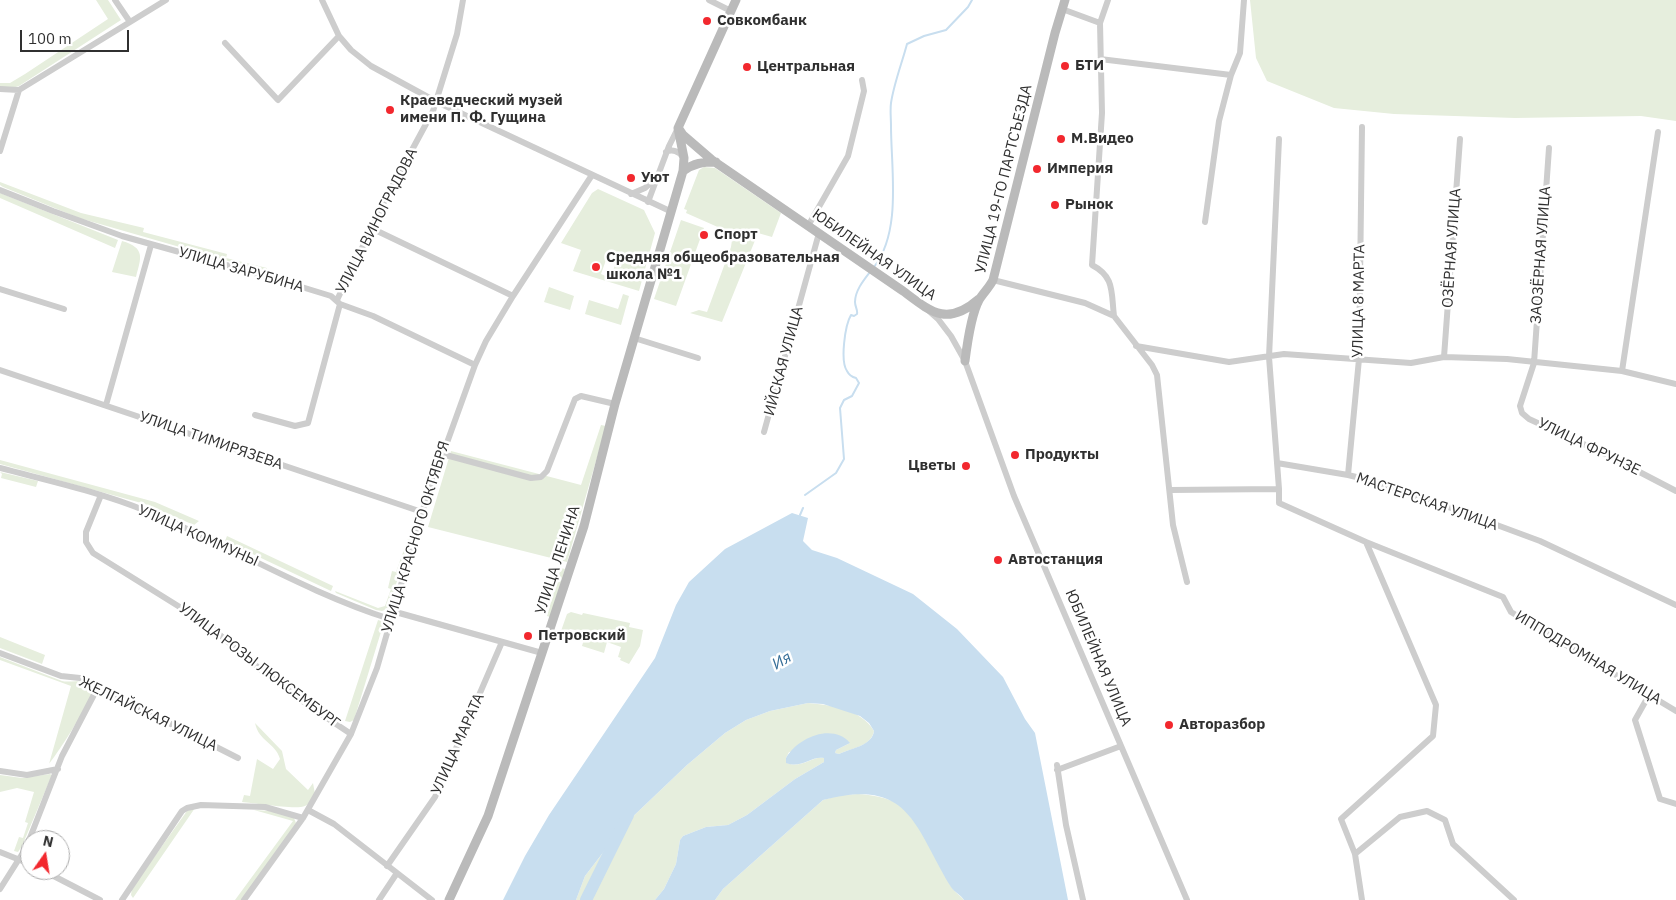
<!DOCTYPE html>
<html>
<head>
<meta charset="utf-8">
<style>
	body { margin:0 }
	#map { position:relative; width:1676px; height:900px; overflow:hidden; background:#fff; font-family:"IBM Plex Sans",sans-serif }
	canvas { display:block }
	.north { position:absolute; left:20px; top:830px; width:50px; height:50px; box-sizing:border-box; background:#fff; border:1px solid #acacac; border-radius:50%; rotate:13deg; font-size:14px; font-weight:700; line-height:20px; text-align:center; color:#303030 }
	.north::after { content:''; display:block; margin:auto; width:18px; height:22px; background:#f2282e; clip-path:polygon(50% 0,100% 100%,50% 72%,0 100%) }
	.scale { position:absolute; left:20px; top:30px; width:109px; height:22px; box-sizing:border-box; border:2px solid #303030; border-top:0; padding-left:6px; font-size:15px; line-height:18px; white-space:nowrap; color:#303030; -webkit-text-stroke:4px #fff; paint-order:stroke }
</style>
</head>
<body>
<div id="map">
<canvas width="1676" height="900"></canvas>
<div class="north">N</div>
<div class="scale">100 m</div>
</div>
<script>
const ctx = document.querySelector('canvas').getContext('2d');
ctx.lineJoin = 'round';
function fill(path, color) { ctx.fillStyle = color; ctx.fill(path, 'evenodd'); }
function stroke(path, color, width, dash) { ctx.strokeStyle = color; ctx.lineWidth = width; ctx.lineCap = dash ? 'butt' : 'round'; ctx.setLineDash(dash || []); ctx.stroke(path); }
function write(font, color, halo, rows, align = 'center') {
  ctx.font = font + ' "IBM Plex Sans",sans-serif'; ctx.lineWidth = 5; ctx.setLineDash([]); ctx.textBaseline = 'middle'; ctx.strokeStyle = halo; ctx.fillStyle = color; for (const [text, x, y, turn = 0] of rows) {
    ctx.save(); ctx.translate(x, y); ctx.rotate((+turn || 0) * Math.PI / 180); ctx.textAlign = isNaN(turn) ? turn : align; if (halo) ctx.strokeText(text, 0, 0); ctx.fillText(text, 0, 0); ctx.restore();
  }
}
fill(new Path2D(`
	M96 0H108L121 20 19 86 12 88 0 87V83H10L25 74 108 19Z
	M1250 0H1676V121L1641 116 1515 118 1394 114 1334 108 1267 81 1256 58Z
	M704 167 715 168 781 213 772 237 758 233 722 322 690 313 699 310 707 312 731 247 732 240 730 236 720 228 686 213 687 210 684 209 699 170Z
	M0 182 81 213 144 228 143 232 227 254 226 258 267 268V271H263L79 218 3 187 0 185Z
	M598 189 644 210 655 233 639 291 573 271 581 250 561 243 592 193ZM606 260 616 263 610 278 601 274Z
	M0 193 118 240 115 248 0 198Z
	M681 220 704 228 676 306 654 299Z
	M122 241C146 248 141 258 136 277L112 272Z
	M549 287 574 296 570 310 544 302Z
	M623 294 629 296 621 325 585 314 589 300 618 309Z
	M601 425 606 426 567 562 428 527 451 451 581 485Z
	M0 460 155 502 199 521 194 525 145 504 0 464Z
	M0 472 38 481 36 487 1 478 2 474Z
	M416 516H418L388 609 382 611 376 610 336 593 335 591 378 608 385 606 391 589 388 588 392 571 396 572Z
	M227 536 333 586 331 591 225 541Z
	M561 568 565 569 550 617 547 616Z
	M571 612 582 615 583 613 630 623 629 627 643 630 640 646 629 664 620 660 621 658 618 657 621 647 607 642 604 653 582 646 586 632 570 629 568 633 561 631 567 614Z
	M378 620 384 622 354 720 350 722 345 721Z
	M0 637 45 655 42 664 0 648Z
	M0 657 62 681C70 683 81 678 88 686 88 687 91 692 91 694 91 702 56 756 49 764L71 686 0 660Z
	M808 703C832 705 861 709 874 731 871 747 851 748 839 754L835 753 836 750 850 743 789 752 786 758 787 763C802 769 811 756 824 758V762L795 779 747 815 728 825 706 827 683 836 680 840 676 864 664 889 655 900H576L585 876 625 824 687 765 725 733 746 720 770 711Z
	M255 723 282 751 286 769 308 790 313 783 315 794C312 798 310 804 305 806 296 810 255 803 242 802L244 795 250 796 257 759 273 769 280 759C275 742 259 742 255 723Z
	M50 774 52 775 22 846 18 852 14 851 19 837 23 838 28 823 25 822 34 792 17 788 0 792V775L22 778Z
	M858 794C876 795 896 799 908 812 925 830 938 865 951 886 954 892 960 895 964 900H715L723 889 823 800 841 795Z
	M195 808 133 898 131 895 132 888 187 811Z
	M254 810 270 811 294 818 296 823 270 861 241 900H235L293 821Z`), '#e6eedd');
fill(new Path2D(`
	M792 513 808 518 803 541 812 550 837 558 913 594 957 629 1003 677 1025 719 1035 733 1068 900H964C961 895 954 892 951 887 914 826 910 777 823 800L723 889 715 900H655L664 889 676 864 680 840 683 836 706 827 728 825 747 815 795 779 824 762V758C810 756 802 769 786 763V758C798 737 833 723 850 743L836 750 835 753 839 754C851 748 872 746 874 731L869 723 860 716 823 704 808 703 770 711 746 720 725 733 687 765 625 824 585 876 576 900H503L525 856 549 815 655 658 676 605 689 582 725 549Z`), '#c8deef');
stroke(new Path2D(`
	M874 267C902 231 891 169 891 126 891 118 890 110 891 103 894 83 902 63 907 44L924 36 946 30 968 7 972 0
	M805 495 836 473 844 459 840 408 844 400 852 396 859 383 856 378C852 377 849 375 847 371 840 361 845 325 851 315L854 316 857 314C858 310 855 307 855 302 855 291 863 281 870 272
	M800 515 803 508`), '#c8deef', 2);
stroke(new Path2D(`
	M586 900 628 815`), '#c8deef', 12);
stroke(new Path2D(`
	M115 0 130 22
	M322 0 339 36 351 50 371 66 437 102 672 212
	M709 0 731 11
	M1108 0 1100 23 1102 113 1092 265C1115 277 1111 292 1114 316
	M1062 9 1100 23
	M225 43 278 100 339 36
	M1100 59 1231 75
	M0 89 19 90
	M1549 148 1534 363 1520 406 1522 413 1529 419 1605 454 1676 491
	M0 151 19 90 166 0
	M666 152C672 149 679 151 683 157
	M0 190 53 211 122 236 269 277 331 296 340 304 373 316 475 365
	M631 194 645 188 655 179
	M648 202 669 146 678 128
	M1205 222 1219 121 1231 75 1240 53 1244 0
	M808 226 848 156 864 91 862 80
	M371 228 513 296
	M993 280 1085 303 1114 316 1152 365 1157 375 1173 525 1187 582
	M0 289 64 309
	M337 300 385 200 433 111 457 34 463 0
	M929 311 938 319 951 336 965 361 1014 496 1187 900
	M634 338 698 358
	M1136 346 1229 362 1284 354 1411 363 1444 357 1507 359 1622 371 1676 384
	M1444 357 1460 139
	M0 370 422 512
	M1622 371 1658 132
	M106 405 151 245
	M255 415 295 426 308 423 340 304
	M764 432 819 233
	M442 454 531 478 541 477 547 471 575 399 581 396 615 404
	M1277 463 1348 475 1377 482 1451 508 1540 541 1676 605
	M0 468C49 481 100 492 146 511 228 544 305 592 390 619
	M1348 475 1359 359 1362 127
	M1279 489 1269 357 1279 139
	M1170 490 1279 489V503L1366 542 1436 705 1433 736 1341 819 1355 854 1362 900
	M101 495 86 532V542L93 553 207 624 260 669 312 708 351 734
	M1366 542 1503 597 1511 612 1676 711
	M392 611 542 653
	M0 653 61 676 80 678 238 758
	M1649 695 1635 720 1660 799 1676 804
	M1057 765 1066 825 1083 900
	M1057 770 1121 746
	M0 771 27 775 58 769
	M308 810 334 824 432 900
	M0 852 30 864
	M1355 854 1400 817 1427 811 1445 820 1453 844 1514 900
	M387 866 435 797 502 642
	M42 870 100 900
	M0 889 26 848 62 756 98 687
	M122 900 182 811 187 808 201 805 265 807 303 818
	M244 900 303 818 351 734 377 668 422 512 475 365 486 341 513 296 592 175
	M379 900 397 873`), '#cdcdcd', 6);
stroke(new Path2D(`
	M678 128 736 0
	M679 129 683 135 712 160 903 291C931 312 947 327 979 299
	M683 171C694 163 703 162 716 162
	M965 361C967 345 972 313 979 300 983 293 989 288 993 280L1055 33 1065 0
	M449 900 488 816 584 526 615 404 683 171 684 158 678 128`), '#bababa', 9);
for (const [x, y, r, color] of [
	[707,21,5,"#f2282e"],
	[1065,66,5,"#f2282e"],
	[747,67,5,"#f2282e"],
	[390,110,5,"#f2282e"],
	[1061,139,5,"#f2282e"],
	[1037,169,5,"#f2282e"],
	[631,178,5,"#f2282e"],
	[1055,205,5,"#f2282e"],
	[704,235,5,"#f2282e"],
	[596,267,5,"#f2282e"],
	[1015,455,5,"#f2282e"],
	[966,466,5,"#f2282e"],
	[998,560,5,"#f2282e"],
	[528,636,5,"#f2282e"],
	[1169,725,5,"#f2282e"]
]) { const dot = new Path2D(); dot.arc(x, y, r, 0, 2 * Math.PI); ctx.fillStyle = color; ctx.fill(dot); stroke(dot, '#fff', 2); }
write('bold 15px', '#303030', '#fff', [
	["Совкомбанк",717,21],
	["БТИ",1075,66],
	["Центральная",757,67],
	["Краеведческий музей",400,101],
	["имени П. Ф. Гущина",400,118],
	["М.Видео",1071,139],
	["Империя",1047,169],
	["Уют",641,178],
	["Рынок",1065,205],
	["Спорт",714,235],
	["Средняя общеобразовательная",606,258],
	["школа №1",606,275],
	["Продукты",1025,455],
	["Цветы",956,466,"right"],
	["Автостанция",1008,560],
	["Петровский",538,636],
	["Авторазбор",1179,725]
], 'left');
write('15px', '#303030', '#fff', [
	["УЛИЦА 19-ГО ПАРТСЪЕЗДА",1004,179,-76],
	["УЛИЦА ВИНОГРАДОВА",377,221,-63],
	["ОЗЁРНАЯ УЛИЦА",1452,248,-86],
	["ЮБИЛЕЙНАЯ УЛИЦА",874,255,35],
	["ЗАОЗЁРНАЯ УЛИЦА",1541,255,-86],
	["УЛИЦА ЗАРУБИНА",241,270,16],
	["УЛИЦА 8 МАРТА",1359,301,-89],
	["ИЙСКАЯ УЛИЦА",784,361,-75],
	["УЛИЦА ТИМИРЯЗЕВА",211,441,19],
	["УЛИЦА ФРУНЗЕ",1589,447,26],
	["МАСТЕРСКАЯ УЛИЦА",1427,502,19],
	["УЛИЦА КОММУНЫ",198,536,24],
	["УЛИЦА КРАСНОГО ОКТЯБРЯ",416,537,-73],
	["УЛИЦА ЛЕНИНА",558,560,-72],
	["ЮБИЛЕЙНАЯ УЛИЦА",1098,658,67],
	["ИППОДРОМНАЯ УЛИЦА",1588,658,31],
	["УЛИЦА РОЗЫ ЛЮКСЕМБУРГ",259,666,37],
	["ЖЕЛГАЙСКАЯ УЛИЦА",148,714,26],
	["УЛИЦА МАРАТА",458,744,-66]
]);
write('italic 16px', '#376f99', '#fff', [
	["Ия",782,661,-31]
]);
</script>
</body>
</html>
